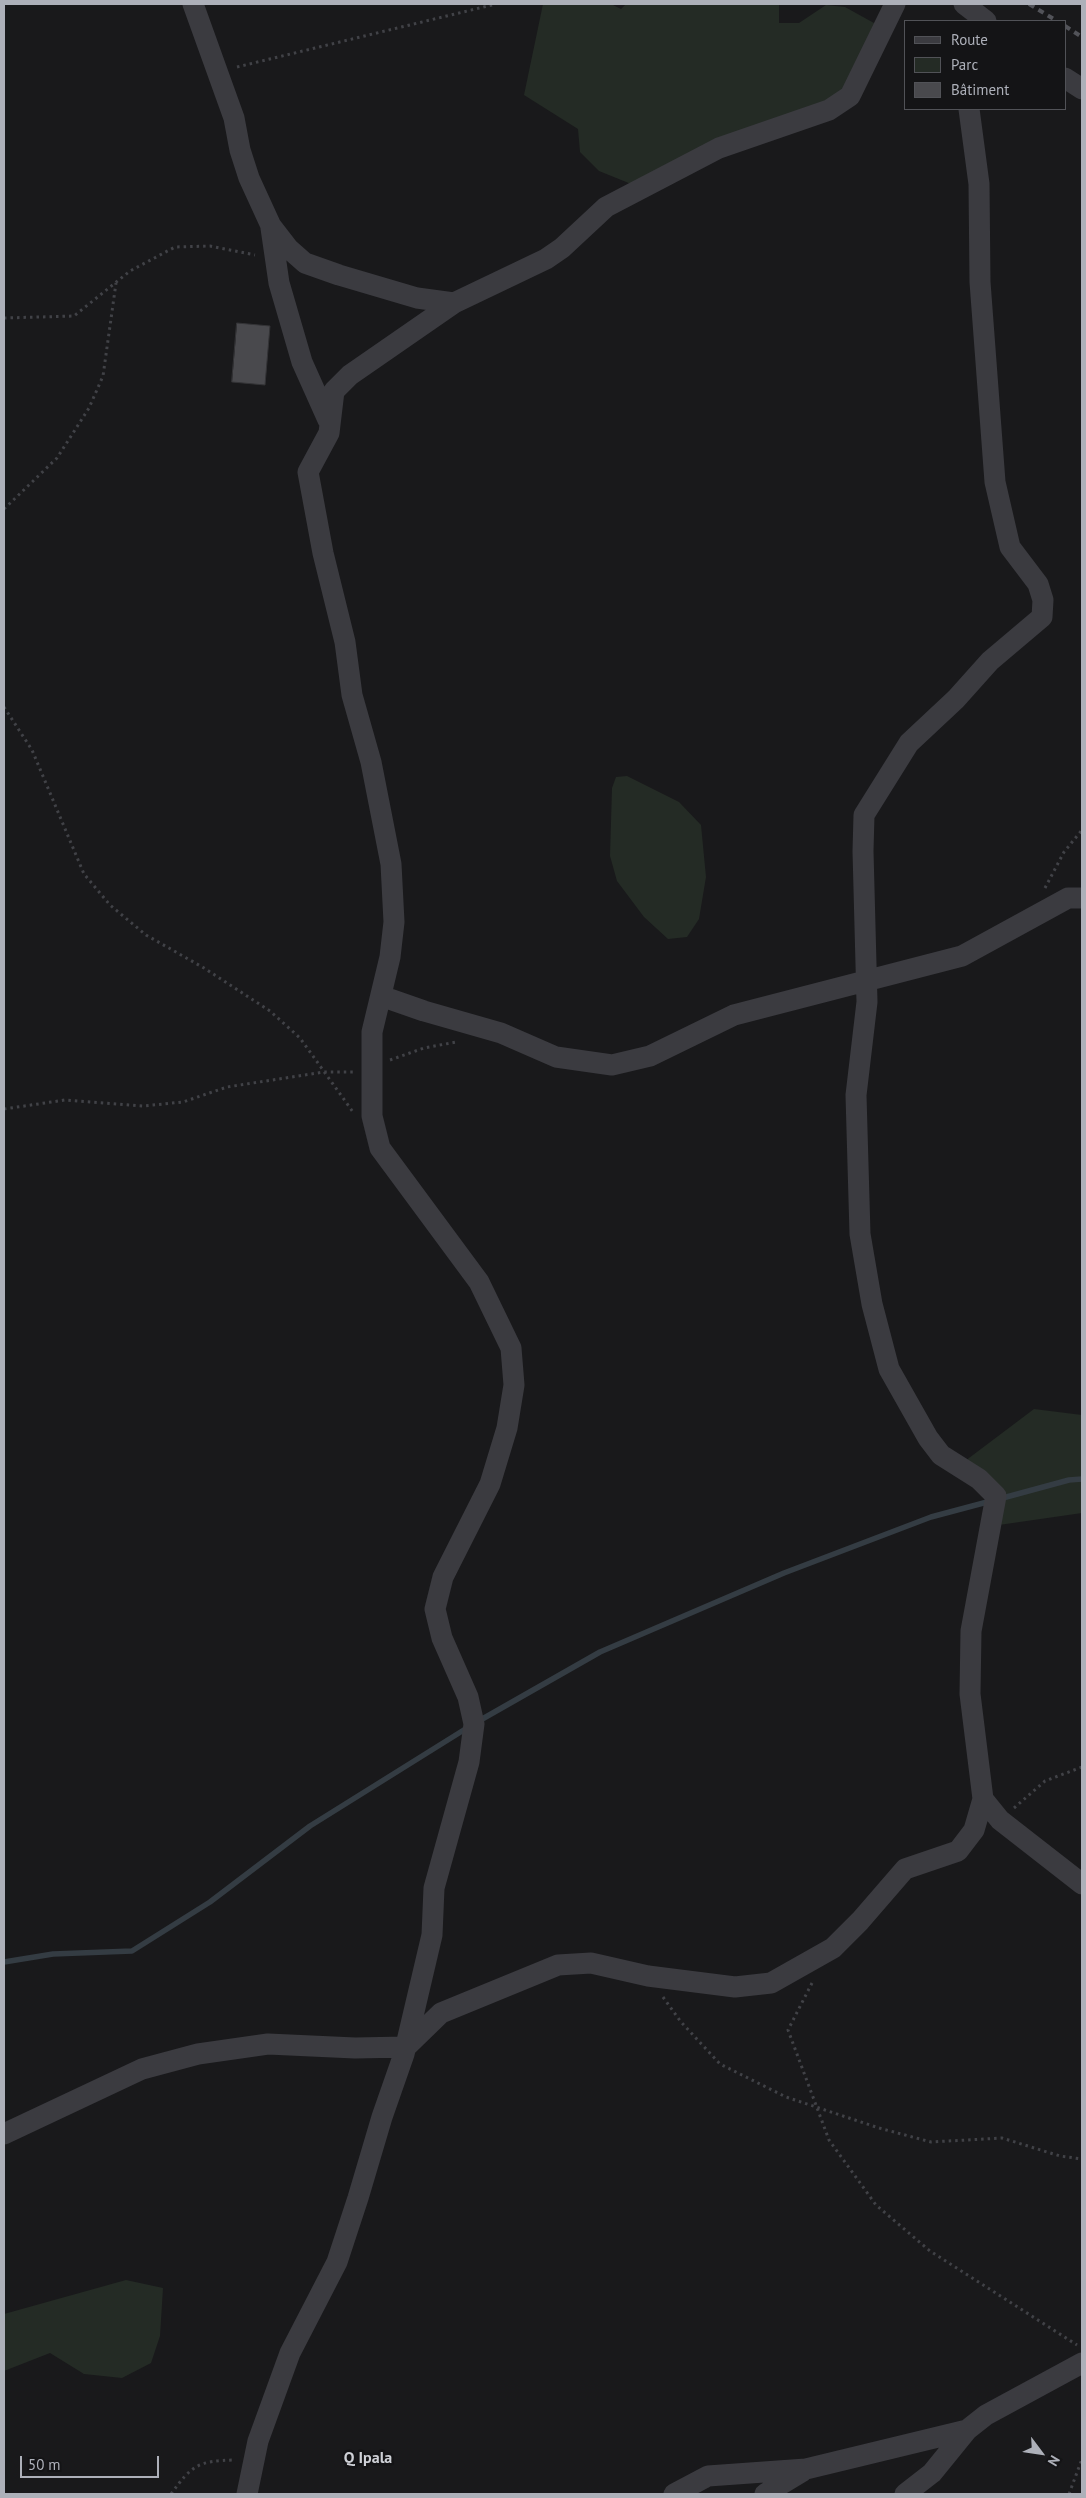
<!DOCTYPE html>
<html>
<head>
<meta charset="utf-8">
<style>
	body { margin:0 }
	#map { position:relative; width:1086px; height:2498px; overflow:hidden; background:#19191b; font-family:"PT Sans",sans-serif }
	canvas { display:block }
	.frame { position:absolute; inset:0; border:5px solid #adb0b9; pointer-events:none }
	.legend { position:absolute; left:904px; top:20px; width:162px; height:90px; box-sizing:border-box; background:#141416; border:1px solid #515257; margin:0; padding:6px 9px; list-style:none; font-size:15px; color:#adb0b9 }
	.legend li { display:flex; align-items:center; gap:10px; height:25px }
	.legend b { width:25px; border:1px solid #515257 }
	.north { position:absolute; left:1016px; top:2428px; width:50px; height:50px; -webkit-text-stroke:4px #141416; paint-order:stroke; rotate:121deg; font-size:14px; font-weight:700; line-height:20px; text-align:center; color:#adb0b9 }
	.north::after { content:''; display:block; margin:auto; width:18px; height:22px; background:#adb0b9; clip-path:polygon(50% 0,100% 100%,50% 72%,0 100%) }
	.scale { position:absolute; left:20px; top:2456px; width:139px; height:22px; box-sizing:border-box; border:2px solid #adb0b9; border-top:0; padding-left:6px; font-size:15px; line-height:18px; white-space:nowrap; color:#adb0b9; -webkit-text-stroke:4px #141416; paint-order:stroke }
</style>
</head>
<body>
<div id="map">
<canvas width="1086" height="2498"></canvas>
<div class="frame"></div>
<ul class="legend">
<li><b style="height:6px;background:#3b3b40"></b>Route</li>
<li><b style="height:14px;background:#242b25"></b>Parc</li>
<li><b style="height:14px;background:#49494d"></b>Bâtiment</li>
</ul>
<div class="north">N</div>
<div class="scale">50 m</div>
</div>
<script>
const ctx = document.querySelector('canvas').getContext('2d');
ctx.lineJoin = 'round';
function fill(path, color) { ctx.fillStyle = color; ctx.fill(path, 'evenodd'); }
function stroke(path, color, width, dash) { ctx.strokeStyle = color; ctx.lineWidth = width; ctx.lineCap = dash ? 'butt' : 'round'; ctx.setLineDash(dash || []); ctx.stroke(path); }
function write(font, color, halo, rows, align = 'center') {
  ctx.font = font + ' "PT Sans",sans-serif'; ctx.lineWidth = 5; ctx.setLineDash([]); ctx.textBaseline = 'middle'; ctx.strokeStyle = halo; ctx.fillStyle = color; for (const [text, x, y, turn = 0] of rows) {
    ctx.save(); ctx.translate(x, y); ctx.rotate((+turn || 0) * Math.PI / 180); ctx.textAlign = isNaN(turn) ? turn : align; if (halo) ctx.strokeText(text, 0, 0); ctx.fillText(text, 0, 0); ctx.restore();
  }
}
fill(new Path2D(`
	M543 4H611L621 9 626 4H779V23H799L826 5 845 7 883 28 850 96 641 188 599 171 580 152 578 129 524 95Z
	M627 776 679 802 701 825 706 877 699 919 687 937 668 939 644 917 617 881 610 856 612 788 616 777Z
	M1034 1409 1082 1415V1513L992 1526 996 1496 965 1461Z
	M126 2280 163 2288 160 2336 151 2363 122 2378 84 2374 50 2353 4 2371V2314Z`), '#242b25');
stroke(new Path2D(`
	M999 1499 1069 1480 1082 1479
	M477 1722 600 1652 784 1573 931 1517 991 1501
	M4 1962 53 1954 132 1951 210 1902 310 1826 467 1728`), '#343c43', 5.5);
const building = new Path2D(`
	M237 323 270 326 265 385 232 382Z`);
fill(building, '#49494d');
stroke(building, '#343437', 1);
stroke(new Path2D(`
	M237 67 496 4
	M4 318 74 316 130 271 175 247 210 246 255 255
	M4 509 57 458 89 408 103 376 116 283
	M4 707 32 750 84 874 110 905 146 935 204 968 270 1011 300 1038 353 1112
	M1045 888 1064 852 1082 830
	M390 1060 424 1048 456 1042
	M4 1109 65 1100 143 1106 183 1102 227 1087 324 1072H353
	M1014 1808 1045 1781 1082 1767
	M812 1983 788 2030 829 2140 876 2205 930 2251 1077 2345
	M663 1997 681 2022 720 2064 786 2097 879 2128 931 2142 1002 2138 1060 2156 1082 2159
	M171 2494C192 2465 198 2461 234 2460
	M1069 2494 1082 2459`), '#414247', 3, [2.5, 4]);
stroke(new Path2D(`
	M193 4 234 118 240 150 249 178 271 226 288 248 305 263 339 275 417 298 454 303
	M964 4 986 21
	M1065 78 1082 89
	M271 228 279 283 302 362 328 420
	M381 996 424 1011 501 1033 556 1057 612 1065 650 1056 734 1015 962 956 1068 898H1082
	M983 1799 1000 1820 1082 1884
	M4 2134 142 2069 198 2054 268 2044 355 2048 406 2047 441 2013 558 1965 591 1963 648 1976 735 1987 771 1983 833 1948 860 1921 905 1869 958 1851 974 1830 983 1799 970 1694 971 1631 996 1496 979 1479 941 1455 928 1438 889 1369 872 1304 860 1234 856 1095 867 1002 863 851 864 815 909 743 956 699 990 661 1042 617 1043 600 1038 584 1010 547 995 482 980 282 979 184 969 109
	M247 2494 258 2441 290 2353 337 2262 358 2198 382 2117 404 2054 432 1935 434 1888 469 1762 474 1724 468 1697 442 1638 435 1609 443 1577 490 1484 507 1428 514 1385 511 1348 479 1282 380 1148 372 1116V1032L390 957 394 922 391 864 371 762 352 695 345 642 323 553 308 472 329 433 334 391 350 375 454 303 546 259 562 248 606 207 719 148 829 110 850 96 895 4
	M674 2494 708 2476 806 2469 967 2430
	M765 2494 803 2471
	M905 2494 932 2473 967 2430 986 2415 1082 2363`), '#3b3b40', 21);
stroke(new Path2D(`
	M1029 4 1057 21
	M1065 26 1082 37`), '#525359', 4, [6, 5]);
write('bold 16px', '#ced0d6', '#141416', [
	["Q Ipala",368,2458]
]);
</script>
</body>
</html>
